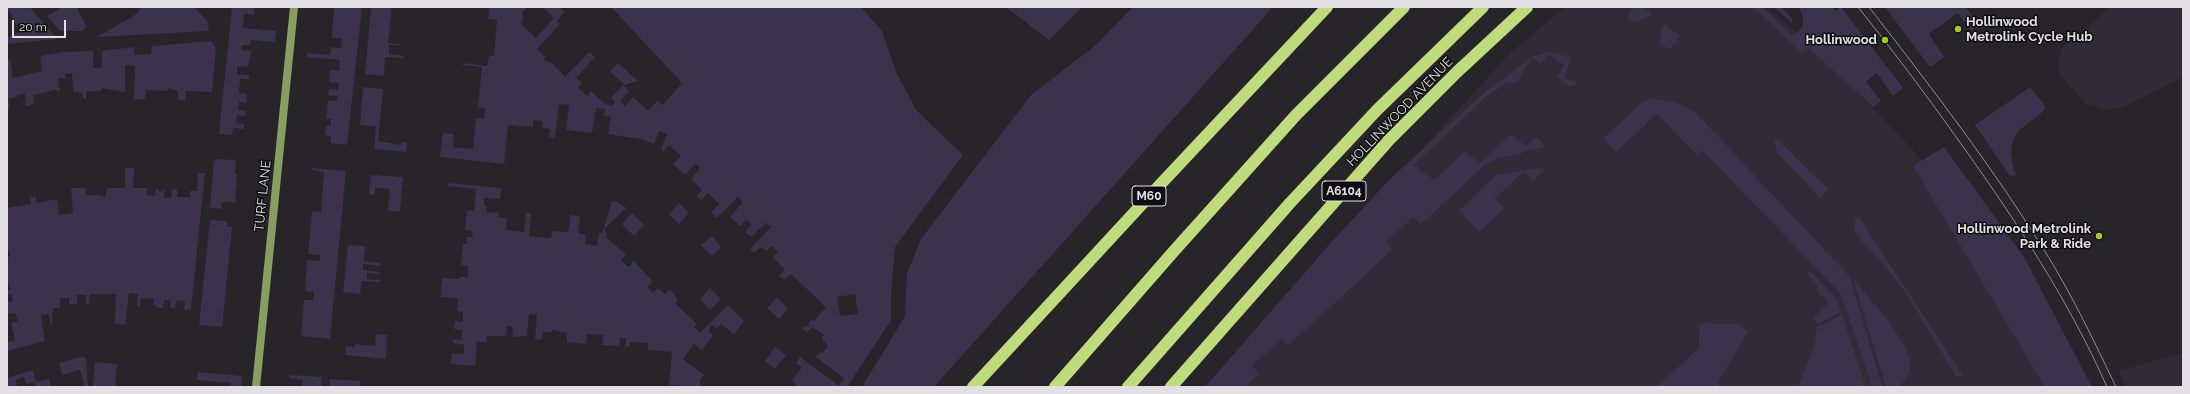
<!DOCTYPE html>
<html>
<head>
<meta charset="utf-8">
<style>
	body { margin:0 }
	#map { position:relative; width:2190px; height:394px; overflow:hidden; background:#27252a; font-family:Raleway,sans-serif }
	canvas { display:block }
	.frame { position:absolute; inset:0; border:8px solid #e2e0e4; pointer-events:none }
	.scale { position:absolute; left:12px; top:20px; width:54px; height:18px; box-sizing:border-box; border:2px solid #e2e0e4; border-top:0; padding-left:5px; font-size:12px; line-height:14px; white-space:nowrap; color:#e2e0e4; -webkit-text-stroke:3px #0f0f11; paint-order:stroke }
</style>
</head>
<body>
<div id="map">
<canvas width="2190" height="394"></canvas>
<div class="frame"></div>
<div class="scale">20 m</div>
</div>
<script>
const ctx = document.querySelector('canvas').getContext('2d');
ctx.lineJoin = 'round';
function fill(path, color) { ctx.fillStyle = color; ctx.fill(path, 'evenodd'); }
function stroke(path, color, width, dash) { ctx.strokeStyle = color; ctx.lineWidth = width; ctx.lineCap = dash ? 'butt' : 'round'; ctx.setLineDash(dash || []); ctx.stroke(path); }
function write(font, color, halo, rows, align = 'center') {
  ctx.font = font + ' Raleway,sans-serif'; ctx.lineWidth = 3; ctx.setLineDash([]); ctx.textBaseline = 'middle'; ctx.strokeStyle = halo; ctx.fillStyle = color; for (const [text, x, y, turn = 0] of rows) {
    ctx.save(); ctx.translate(x, y); ctx.rotate((+turn || 0) * Math.PI / 180); ctx.textAlign = isNaN(turn) ? turn : align; if (halo) ctx.strokeText(text, 0, 0); ctx.fillText(text, 0, 0); ctx.restore();
  }
}
fill(new Path2D(`
	M1565 7H1765L1812 44 1897 133 1996 240 2067 387H1206L1508 55Z
	M2109 7H2183V77L2123 107 2107 110 2085 103 2060 74 2057 64 2062 48 2086 30Z
	M2183 353V387H2126L2118 371Z`), '#302c37');
fill(new Path2D(`
	M7 7H30L57 39 7 44V38L20 31Z
	M62 7H77L86 26 83 31H60L47 16Z
	M141 7H194L207 21 209 27 207 31 97 37 138 13Z
	M232 7H254V15L244 14 243 28 276 31 275 42 251 40 250 45H242L241 50 251 51 248 67 237 66V74L249 75V79H240L239 93 247 94 246 103 239 102 238 110 246 111V116L237 115 236 123 244 124V129L233 128 232 135 219 134Z
	M334 7H362L347 145 331 143V136L325 135 326 126H331V119H326L328 101H337V96L328 95 329 89 338 90 339 83 329 82 330 70 339 71 340 60 307 57V53L330 55 331 47 341 48 342 38H332Z
	M371 7H392L388 43 406 45H389V54L405 56 403 55V58L385 57 384 76 365 74Z
	M489 7H527L522 13 523 18 521 24 536 38 554 18 543 7H559L565 12 557 21 560 24 537 49 545 57 544 60 552 63 565 77 589 52 595 57 576 78 582 83 578 88 587 96 591 91 605 104 607 103 611 106 615 102 611 98 623 85 629 91 620 101 625 106 633 97 648 111 657 101 663 105 682 83 611 7H861L882 31 896 72 916 110 963 155 895 247 891 294V320L847 387H797V385L792 381 802 367 796 363 800 357 839 386 844 378 816 357 820 352 823 353 828 346 822 339 824 335 812 327 807 332 801 328 809 326 808 323 811 320 814 321 826 307 791 274 784 280 779 276 785 269 773 258 778 252 771 246 766 251 761 247 754 253 750 249 771 227 766 223 751 237 745 232 752 224 747 219 740 226 730 217 743 202 738 197 717 218 711 213 719 204 708 193 701 200 697 196 702 190 691 179 700 168 695 164 685 175 673 164 681 156 669 145 663 151 661 149 667 134 659 131 654 144 640 139 608 134 611 117 604 116 605 109 596 108 592 133 566 130 569 105 559 104 555 138 549 137 550 129 542 128V121L533 120V127L508 125 504 164 440 157 443 133 454 134 453 147 473 149 476 118 484 119 485 108 478 107 482 67 463 65V63L487 66 489 56H494L497 20 488 19ZM855 294 858 314 840 316 837 297Z
	M1006 7H1082L1049 40Z
	M1133 7H1273L934 387H862L905 316 907 273 921 239 1031 95 1096 45Z
	M1635 7H1643L1652 14 1639 21H1633L1627 17Z
	M1753 7H1762L1791 34C1804 34 1807 16 1798 7H1832L1836 11 1841 7 1903 88 1893 96 1877 73 1866 82 1881 101 1873 107 1809 48 1802 53Z
	M1774 7H1781L1792 18V23Z
	M1885 7H1966L1978 26 1971 31 1958 13 1929 34 1944 57 1930 67Z
	M1664 24 1681 36 1669 50 1660 43 1661 31Z
	M211 41 216 48 212 92 186 91 185 100H178V91L168 88 167 91 146 90 145 99H134L135 66 125 65V92L102 88 100 91H86V99H83V93L73 92 72 73 65 74V78H58L60 92 56 90 33 95 34 104 26 106 25 94 17 95V97L8 99 10 108H7V59L10 60 13 78 42 71 40 56 63 52 93 51V68H102V51L134 47V55L151 54 152 46Z
	M1549 52 1571 57 1564 78 1576 82 1575 85 1569 86 1557 76 1565 65 1548 54 1541 64 1532 58 1516 83 1508 82 1486 96 1414 165 1434 180 1465 151 1480 163 1511 134 1526 146 1537 137 1545 147 1497 159 1486 164 1421 224 1413 217 1386 242 1392 250 1288 346 1281 340 1252 366 1259 374 1245 387H1205L1329 245 1389 180 1482 95 1532 57Z
	M618 63 638 81 624 85 610 71Z
	M363 87 383 89 378 141 401 145 402 142 407 143 406 152 374 149 376 126 360 125Z
	M2030 87 2044 104 2045 109C2037 118 2026 123 2018 132 2008 144 2011 162 2016 175L2010 176 1975 125Z
	M1651 99C1669 99 1681 104 1696 113L1850 277 1882 387H1870L1871 383 1841 294 1702 150 1697 155 1657 114 1616 152 1604 138 1643 101Z
	M1777 139 1828 189 1820 198 1777 152 1774 142Z
	M1944 147 2024 257 2092 387H2045L1913 166Z
	M214 159 236 160 235 173 237 174 235 202H222L221 209 210 208Z
	M125 168H134L133 188H147V195L155 196 156 189 161 192 164 189V198H171L172 189 177 190V197H190V191H197L198 173H205L191 309 184 310 185 301 177 300 175 308H170V300H164L163 308H157L155 305 153 307 154 299 141 298 140 306H137L138 294 129 293 125 325 115 324 116 294H90L89 304H86V295H77V304H69V298H60V308H53L52 327 48 314 41 316 45 341 7 351V342L15 340 11 323 18 321 15 313 8 314 7 303 13 301 11 294 7 295V291L11 290 7 280V258L10 256 9 251 7 252V208L31 204 30 196 33 198 35 195 37 203 57 199 59 215 73 213 71 188H86V195H99L105 197 107 188H125Z
	M312 168 346 171 330 339 301 336 304 300H313L314 292 305 291 307 260 320 261V255L308 254 312 211 321 212 324 172 312 170Z
	M1537 168 1545 169 1533 181 1524 171 1495 198 1504 208 1479 232 1459 210 1496 175Z
	M371 175 403 177 400 211H388L390 189 375 188V195L369 194Z
	M448 183 501 188 500 199 484 198V206H487L486 212 499 213 498 217 507 218 506 230 524 232 526 213 531 214 529 236 551 238 552 231 568 232 571 215 580 216 578 233 586 235 585 244 597 246 599 233H602L612 201 618 202 626 208 604 229 607 235 605 237 626 254 621 260 629 267 634 261 653 282 647 287 653 293 658 288 665 294 670 289 678 300 675 303 697 324 694 327 700 333 728 305 744 321 734 334 721 324 717 329 712 325 708 331 713 335 702 350 694 344 683 359 704 375 700 379V387L669 385 672 352 648 350V343L630 342 629 347 625 346 626 338H620L619 346 602 345 603 335 587 334 586 344 567 342V333L552 330 551 332H543L542 340 535 339 537 315 529 314 527 336 512 337 513 327 507 326 506 336H487L486 342H477L475 366 451 364 452 353 464 354V345L453 343V339L462 340V330L454 329 455 321 463 322V312L457 311 458 298 441 297 442 278 459 279V277H468V266L461 265 463 244H467V237H472L473 231 465 230 467 210 474 211 476 189 448 186Z
	M679 203 689 213 679 224 669 214Z
	M632 213 644 225 634 236 622 224Z
	M1858 216 1963 376H1956L1908 296 1887 268 1857 236 1854 232 1855 220Z
	M210 220 227 221V227H232L222 327 199 325Z
	M712 236 721 247 712 256 701 245Z
	M348 245 365 246 364 261 380 263V266L363 264V270L379 272V274L367 273V279L380 280V282L362 281 360 294 343 292Z
	M1810 271 1835 297 1841 312 1818 324 1813 318 1828 303 1816 290 1819 287 1807 274Z
	M1853 279C1868 296 1907 340 1910 361 1911 371 1906 382 1897 387H1886Z
	M710 288 721 299 710 310 700 299Z
	M777 297 788 309 779 319 767 308Z
	M1842 315 1864 382 1863 387H1798L1814 347 1817 327Z
	M1704 323 1738 324 1748 332 1719 380 1718 387H1656L1699 348 1700 325Z
	M376 334 387 335 386 359 345 355 346 346 354 347 355 344 375 346Z
	M775 347 786 355 775 369 765 361Z
	M80 357 86 358 88 387H85L80 370 62 375 59 363Z
	M95 362 117 364 115 387H93Z
	M33 370 36 382 49 379 51 387H36L34 382 26 384 24 377 16 380 17 386 7 387V378Z
	M198 372 242 376 241 387H231V383L197 380Z
	M290 375 322 377 321 387H302L303 380 289 378Z
	M330 379 360 381V386L329 387Z`), '#3b324b');
stroke(new Path2D(`
	M256 387 294 7`), '#8a9d61', 8);
stroke(new Path2D(`
	M973 387 1156 189 1327 7
	M1055 387 1174 251 1296 115 1404 7
	M1128 387 1290 203 1377 110 1483 7
	M1171 387 1389 140 1457 72 1527 7`), '#bfdc7d', 12);
stroke(new Path2D(`
	M1858 7C1895 53 1930 100 1964 148 2018 224 2069 301 2107 387
	M1869 7C1932 88 1995 170 2049 258 2074 299 2095 343 2116 387`), '#8e8c90', 1);
for (const [x, y, r, color] of [
	[1958,29,4,"#a3c927"],
	[1885,40,4,"#a3c927"],
	[2099,236,4,"#a3c927"]
]) { const dot = new Path2D(); dot.arc(x, y, r, 0, 2 * Math.PI); ctx.fillStyle = color; ctx.fill(dot); stroke(dot, '#0f0f11', 1.5); }
for (const [x, y, w] of [
	[1344,191,44],
	[1149,196,34]
]) { const box = new Path2D(); box.roundRect(x - w / 2, y - 10, w, 20, 3); ctx.fillStyle = '#0f0f11'; ctx.fill(box); stroke(box, '#e2e0e4', 1); }
write('bold 12px', '#e2e0e4', null, [
	["A6104",1344,191],
	["M60",1149,196]
]);
write('bold 13px', '#e2e0e4', '#0f0f11', [
	["Hollinwood",1966,22,"left"],
	["Metrolink Cycle Hub",1966,37,"left"],
	["Hollinwood",1877,40],
	["Hollinwood Metrolink",2091,229],
	["Park & Ride",2091,244]
], 'right');
write('13px', '#e2e0e4', '#0f0f11', [
	["HOLLINWOOD AVENUE",1400,112,-46],
	["TURF LANE",263,196,-84]
]);
</script>
</body>
</html>
